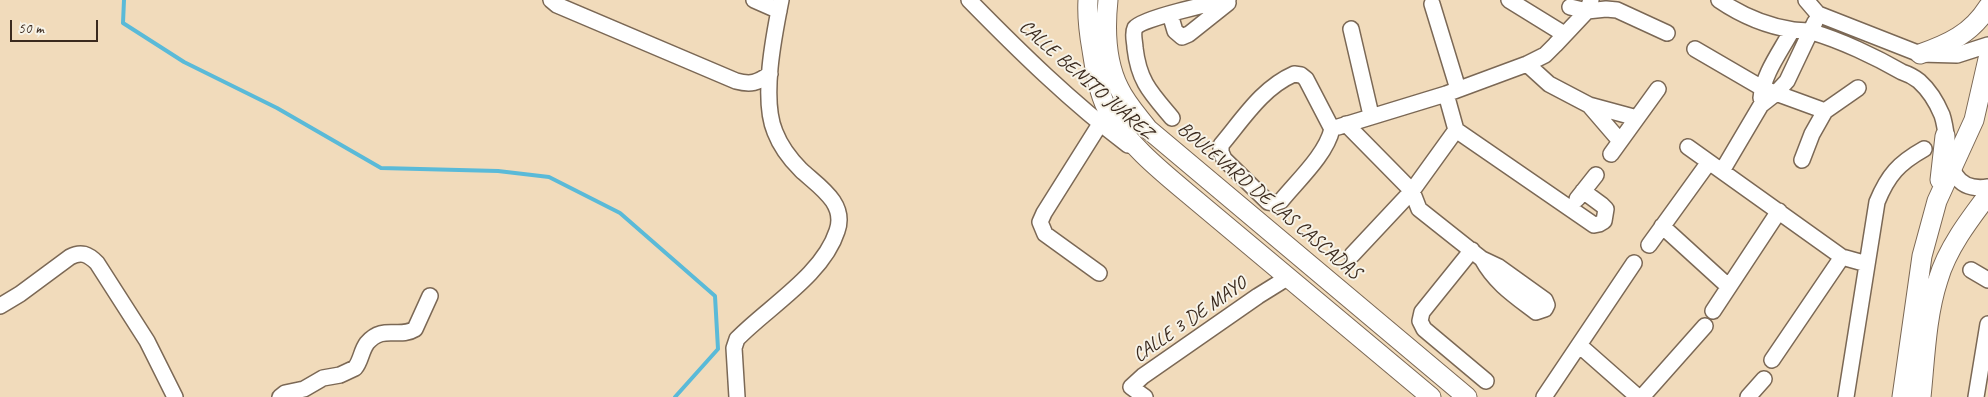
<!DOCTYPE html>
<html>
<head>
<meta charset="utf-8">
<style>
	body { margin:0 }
	#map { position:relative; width:1988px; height:397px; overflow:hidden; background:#f1dbbb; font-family:Caveat,sans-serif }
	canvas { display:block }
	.scale { position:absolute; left:10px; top:20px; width:88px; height:22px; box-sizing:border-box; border:2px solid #3b2a1e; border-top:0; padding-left:6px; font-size:15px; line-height:18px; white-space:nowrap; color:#3b2a1e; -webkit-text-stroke:4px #f7f3e8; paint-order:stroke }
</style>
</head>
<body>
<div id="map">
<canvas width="1988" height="397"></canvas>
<div class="scale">50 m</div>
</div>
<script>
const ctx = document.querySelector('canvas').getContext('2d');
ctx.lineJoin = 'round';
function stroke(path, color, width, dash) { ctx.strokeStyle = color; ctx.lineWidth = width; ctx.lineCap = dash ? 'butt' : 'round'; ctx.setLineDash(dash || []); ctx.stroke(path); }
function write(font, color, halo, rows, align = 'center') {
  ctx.font = font + ' Caveat,sans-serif'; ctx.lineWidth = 4; ctx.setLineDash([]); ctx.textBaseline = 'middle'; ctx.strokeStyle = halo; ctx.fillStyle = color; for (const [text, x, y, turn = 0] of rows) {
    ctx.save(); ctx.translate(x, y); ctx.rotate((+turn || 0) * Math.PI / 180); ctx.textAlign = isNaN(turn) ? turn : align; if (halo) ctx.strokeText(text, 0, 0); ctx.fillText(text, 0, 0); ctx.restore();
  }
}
stroke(new Path2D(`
	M124 0 123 23 184 62 277 108 381 168 498 171 549 177 620 213 715 296 718 349 675 397`), '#5abad8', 4);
const minor = new Path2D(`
	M551 0 557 5 736 81C751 85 757 83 770 74
	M754 0 779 11
	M969 0C1019 51 1071 102 1128 145
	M1509 0 1564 34
	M1719 0C1741 15 1767 26 1793 30 1799 31 1806 30 1812 32 1840 40 1876 57 1902 72 1908 74 1914 77 1919 81 1929 90 1937 103 1942 115 1952 144 1941 194 1988 187
	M1806 0 1818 14 1920 54 1957 55 1988 45
	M1432 4 1458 89
	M1570 7 1587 11 1606 9 1617 10 1667 33
	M1170 14 1175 31 1182 37 1189 34 1228 3
	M1351 29 1371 115
	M1695 49 1762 88 1825 111
	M1527 64 1549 84 1589 105 1637 118
	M1294 74 1301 75 1306 79 1332 129C1326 155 1297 181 1281 201L1275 203 1268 202 1224 159 1221 152V145C1243 119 1262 88 1294 74Z
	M1446 94 1456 130 1594 225 1599 224 1604 221 1606 209 1602 205 1583 191
	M1761 98C1763 74 1781 51 1792 30
	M1589 105 1620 141
	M1172 118C1151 93 1139 82 1135 48 1135 42 1132 34 1135 28 1142 18 1213 3 1228 0
	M1346 124 1412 191 1419 209 1482 259 1499 267 1545 300 1547 305 1545 309 1536 312C1515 296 1495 283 1482 259
	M1338 127 1446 94 1527 64 1545 55 1555 45 1587 11 1591 0
	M1688 147 1842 257 1867 264
	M1611 154 1658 89
	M1802 160 1812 134 1825 111 1858 88
	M1722 171 1761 105 1775 94 1787 81 1815 22
	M1577 199 1596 175
	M1662 226 1729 287
	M1649 245 1709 162
	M1472 250 1422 312 1420 321 1424 329 1486 381
	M1352 255 1412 191 1456 130
	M1971 270 1988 280
	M1099 273 1045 234 1040 222 1044 213 1100 124
	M0 306 20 294 70 257C81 251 88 254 97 263L147 341 175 397
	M1713 311 1779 211
	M1579 345 1638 397
	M1772 360 1842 257
	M280 397 285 393 304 389 323 378 340 375 355 368C361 361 361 351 367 343 383 324 399 339 415 329L430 296
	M737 397 734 348 737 339C768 307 823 275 837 231 847 203 818 186 801 170 791 160 780 145 775 132 761 99 774 35 781 0
	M1145 397 1131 387 1143 376 1258 296 1287 278
	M1544 397 1634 263
	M1642 397 1705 326
	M1748 397 1764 379
	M1846 397 1877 202C1888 175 1899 163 1924 149
	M1976 397 1988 324`);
const major = new Path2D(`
	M1088 0C1087 16 1089 33 1092 50 1095 69 1098 91 1107 109 1127 144 1162 172 1192 197L1431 397
	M1108 0C1105 28 1106 62 1119 88 1126 103 1138 116 1148 129L1467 397
	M1920 54C1948 44 1971 34 1988 7
	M1940 180 1945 136
	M1902 397 1922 256 1937 201 1974 120 1988 59
	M1921 397C1925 359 1926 317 1938 280 1947 249 1969 220 1988 195`);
stroke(minor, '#7b6855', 18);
stroke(major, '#7b6855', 21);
stroke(minor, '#fff', 15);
stroke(major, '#fff', 19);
write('20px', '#3b2a1e', '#f7f3e8', [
	["CALLE BENITO JUÁREZ",1086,80,41],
	["BOULEVARD DE LAS CASCADAS",1269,201,40],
	["CALLE 3 DE MAYO",1190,320,-35]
]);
</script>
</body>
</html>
